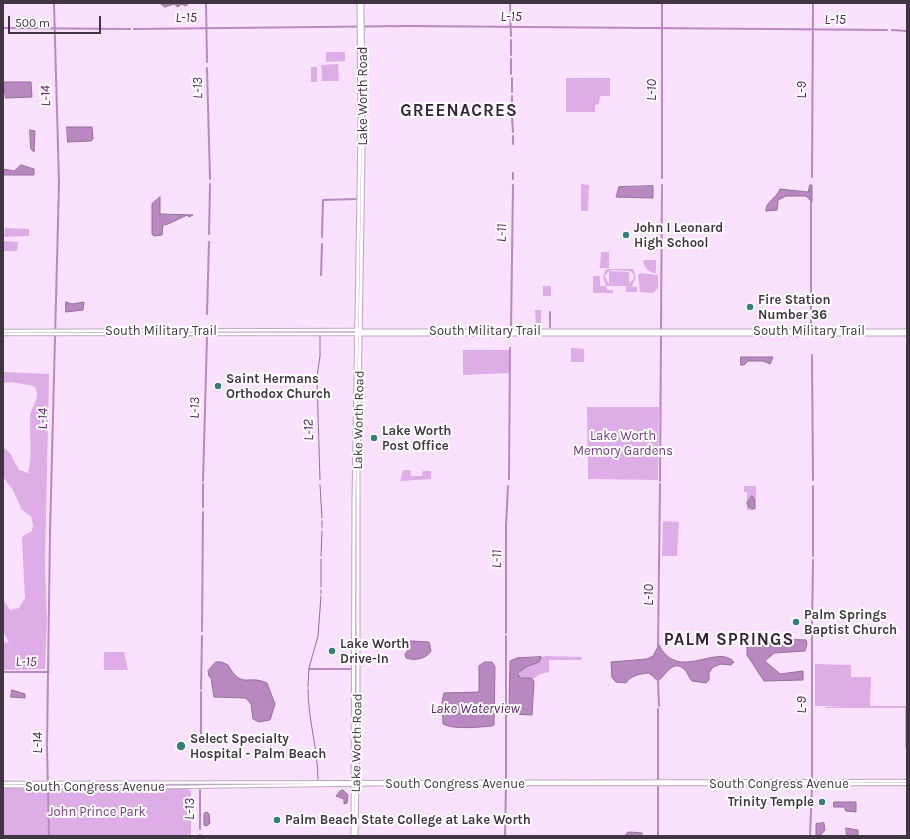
<!DOCTYPE html>
<html>
<head>
<meta charset="utf-8">
<style>
	body { margin:0 }
	#map { position:relative; width:910px; height:839px; overflow:hidden; background:#fae1fe; font-family:Karla,sans-serif }
	canvas { display:block }
	.frame { position:absolute; inset:0; border:4px solid #403641; pointer-events:none }
	.scale { position:absolute; left:8px; top:16px; width:93px; height:18px; box-sizing:border-box; border:2px solid #403641; border-top:0; padding-left:5px; font-size:12px; line-height:14px; white-space:nowrap; color:#403641; -webkit-text-stroke:3px #fff; paint-order:stroke }
</style>
</head>
<body>
<div id="map">
<canvas width="910" height="839"></canvas>
<div class="frame"></div>
<div class="scale">500 m</div>
</div>
<script>
const ctx = document.querySelector('canvas').getContext('2d');
ctx.lineJoin = 'round';
function fill(path, color) { ctx.fillStyle = color; ctx.fill(path, 'evenodd'); }
function stroke(path, color, width, dash) { ctx.strokeStyle = color; ctx.lineWidth = width; ctx.lineCap = dash ? 'butt' : 'round'; ctx.setLineDash(dash || []); ctx.stroke(path); }
function write(font, color, halo, rows, align = 'center') {
  ctx.font = font + ' Karla,sans-serif'; ctx.lineWidth = 4; ctx.setLineDash([]); ctx.textBaseline = 'middle'; ctx.strokeStyle = halo; ctx.fillStyle = color; for (const [text, x, y, turn = 0] of rows) {
    ctx.save(); ctx.translate(x, y); ctx.rotate((+turn || 0) * Math.PI / 180); ctx.textAlign = isNaN(turn) ? turn : align; if (halo) ctx.strokeText(text, 0, 0); ctx.fillText(text, 0, 0); ctx.restore();
  }
}
fill(new Path2D(`
	M326 52H345V61L326 62Z
	M338 64 339 81H322L321 65Z
	M311 67H317V82H311Z
	M566 78H610V96H600L599 104 595 105V112H566Z
	M581 184 589 185 588 211H581Z
	M5 228 29 229V236L4 237Z
	M3 241 18 242 17 251H3Z
	M601 252H609V268H600Z
	M643 260H656V273C648 273 644 267 643 260Z
	M606 269H633L636 277 632 286H606L603 277ZM612 270 630 271 634 275 633 280 629 283V272L609 271V283H629H608L605 276 608 272Z
	M640 273 658 275V288L653 293 640 292 638 275Z
	M593 276H600V286H606L607 290H613V293H593Z
	M543 286H551V296H543Z
	M626 286 637 287V292H626Z
	M535 310H541V328H536Z
	M571 348 584 349V362H571Z
	M463 350H509L510 373 463 375Z
	M3 372 49 374 45 564 47 619 45 669 3 670V643L9 642 3 632V599L10 610 19 608 25 598 22 539 23 536 32 531 33 525 31 516 22 510 13 490 3 477V447L10 453 19 470 28 473C33 456 29 434 30 416 32 405 42 397 34 386L11 382 3 383Z
	M587 407H659L658 480 588 479Z
	M403 470H410L411 476H422L423 471H431V479L400 481Z
	M744 486H756V510H747V492H744Z
	M663 521 679 522 677 556H662Z
	M104 652H124L128 670H104Z
	M541 657 546 656 582 657V660H549V672L540 674 533 679 519 677 520 670 539 662Z
	M815 664 851 665V677H871L870 706H907V749H905V708H826L825 707 845 706H815Z
	M3 788 188 789 191 791V836H3Z`), '#deace7');
const water = new Path2D(`
	M160 3H189L186 6 181 4 178 7 174 4 165 7Z
	M3 82H31L32 97 6 98Z
	M67 127H92L93 139 91 141 68 142Z
	M30 130 35 131 34 152 31 149Z
	M21 165 34 169V175H3V169L14 171Z
	M810 185H812V202L806 196H786L778 200 777 210 766 211C765 202 777 198 780 189L808 192Z
	M653 186V198L616 197 619 187Z
	M160 197V214L193 215 189 217 187 215 168 224 163 225 162 235 154 236 152 234V204Z
	M66 302 72 304 84 302 83 310 66 312Z
	M741 357H773L770 364 763 361H748L744 365H741Z
	M752 496 754 498 755 507 753 509 749 507 747 503Z
	M778 639 806 640 807 643 805 651 774 653 765 661 780 674 803 671V680L764 681 747 655V643C756 638 768 642 778 639Z
	M412 641 429 642 431 651C426 659 415 661 406 658L405 654 409 649 408 644 405 642Z
	M659 645C678 683 717 643 734 662L731 665 721 664 713 667 709 673V680L706 683 692 681C689 678 688 673 685 670 673 658 666 675 658 681L649 673C640 674 631 675 626 683L616 682 612 678 611 662 647 659 653 656Z
	M541 657 539 662 526 667 518 673 520 678H531L534 681 532 715 511 714 509 711 510 661 517 658Z
	M216 662H221L228 665C242 690 247 674 267 683L275 704 270 720 259 722 253 719 251 704 246 698 214 697 211 678 209 676 208 671Z
	M485 662H492L495 667 494 725 492 726C480 727 454 730 443 724L442 702 444 693 479 692V666Z
	M12 690 25 694V698L11 697Z
	M343 790 348 795 347 803 344 804V799L336 796 340 791Z
	M834 802H856V812L846 811 844 807H834Z
	M207 812 209 814 210 823 207 826 204 825V814Z
	M824 823 825 830 820 836H816V824Z
	M846 828 858 830V836H847Z
	M630 832 642 833V836H625L627 833Z`);
fill(water, '#b988c1');
stroke(water, '#956f9b', 1);
stroke(new Path2D(`
	M317 377 320 356V335
	M317 380 320 480
	M320 485 322 518
	M322 521V528
	M321 556 322 531
	M321 587V559
	M321 594V590
	M308 687 309 668 318 636 321 596
	M308 689C308 720 318 749 318 780
	M318 835V836`), '#956f9b', 1);
stroke(new Path2D(`
	M206 3 207 62
	M510 3 511 36
	M662 3V178
	M3 28 130 29
	M134 29 408 26 887 30
	M892 30 907 31
	M511 40V55
	M511 59V74
	M207 68 210 179
	M512 78V92
	M512 96V113
	M512 116 513 132
	M513 136V144
	M513 173V179
	M812 177 813 3
	M811 201V329
	M209 234 210 184
	M322 237 323 200 356 199
	M321 275 322 244
	M207 314 209 242
	M550 327V312
	M511 329 513 185
	M661 329 662 185
	M812 355 813 480
	M509 479 510 348
	M203 481 207 337
	M660 481 661 335
	M813 486V556
	M203 507V484
	M812 629 813 560
	M202 631 203 512
	M506 633V527L508 486
	M658 647 660 484
	M309 669H352
	M3 672H49
	M658 680 659 706
	M201 689 202 636
	M201 741V692
	M812 778V632
	M658 779V709
	M506 780V636
	M200 829V790
	M49 836 47 746 50 532 59 183 54 3
	M200 836V835
	M505 836 506 785
	M658 836V786
	M810 836 812 787`), '#b988c1', 2);
const secondary = new Path2D(`
	M3 331 358 330
	M3 334H357
	M3 783 907 781
	M3 786 171 787 394 784H907`);
const primary = new Path2D(`
	M359 331H907
	M359 334H907
	M353 836 354 500 360 131 359 3
	M356 836 358 701V470L363 153 362 3`);
stroke(secondary, '#bda6c1', 4.5);
stroke(primary, '#bda6c1', 5);
stroke(secondary, '#fff', 2.5);
stroke(primary, '#fff', 3);
for (const [x, y, r, color] of [
	[626,235,4,"#357e7f"],
	[750,307,4,"#357e7f"],
	[218,386,4,"#357e7f"],
	[374,438,4,"#357e7f"],
	[796,622,4,"#357e7f"],
	[332,651,4,"#357e7f"],
	[181,746,5,"#357e7f"],
	[822,802,4,"#357e7f"],
	[277,820,4,"#357e7f"]
]) { const dot = new Path2D(); dot.arc(x, y, r, 0, 2 * Math.PI); ctx.fillStyle = color; ctx.fill(dot); stroke(dot, '#fff', 1.5); }
write('13px', '#403641', '#fff', [
	["Lake Worth Road",363,96,-90],
	["South Military Trail",161,331],
	["South Military Trail",485,331],
	["South Military Trail",809,331],
	["Lake Worth Road",359,420,-89],
	["Lake Worth Road",357,743,-89],
	["South Congress Avenue",455,784],
	["South Congress Avenue",779,784],
	["South Congress Avenue",95,787]
]);
write('bold 13px', '#403641', '#fff', [
	["John I Leonard",634,228],
	["High School",634,243],
	["Fire Station",758,300],
	["Number 36",758,315],
	["Saint Hermans",226,379],
	["Orthodox Church",226,394],
	["Lake Worth",382,431],
	["Post Office",382,446],
	["Palm Springs",804,615],
	["Baptist Church",804,630],
	["Lake Worth",340,644],
	["Drive-In",340,659],
	["Select Specialty",190,739],
	["Hospital - Palm Beach",190,754],
	["Trinity Temple",814,802,"right"],
	["Palm Beach State College at Lake Worth",285,820]
], 'left');
write('13px', '#753980', '#fff', [
	["Lake Worth",623,436],
	["Memory Gardens",623,451],
	["John Prince Park",97,812]
]);
write('italic 14px', '#5e2269', '#fff', [
	["L-15",511,17],
	["L-15",186,18],
	["L-15",835,20],
	["L-13",198,88,-91],
	["L-10",652,90,-90],
	["L-9",802,90,-90],
	["L-14",46,96,-92],
	["L-11",502,233,-89],
	["L-13",195,408,-89],
	["L-14",43,419,-89],
	["L-12",309,430,-92],
	["L-11",497,559,-89],
	["L-10",649,595,-90],
	["L-15",26,662,1],
	["L-9",802,705,-90],
	["Lake Waterview",475,709],
	["L-14",38,743,-90],
	["L-13",190,809,-90]
]);
ctx.letterSpacing = '1px';
write('bold 17px', '#36233a', '#fff', [
	["GREENACRES",459,111],
	["PALM SPRINGS",729,640]
]);
ctx.letterSpacing = '0px';
</script>
</body>
</html>
